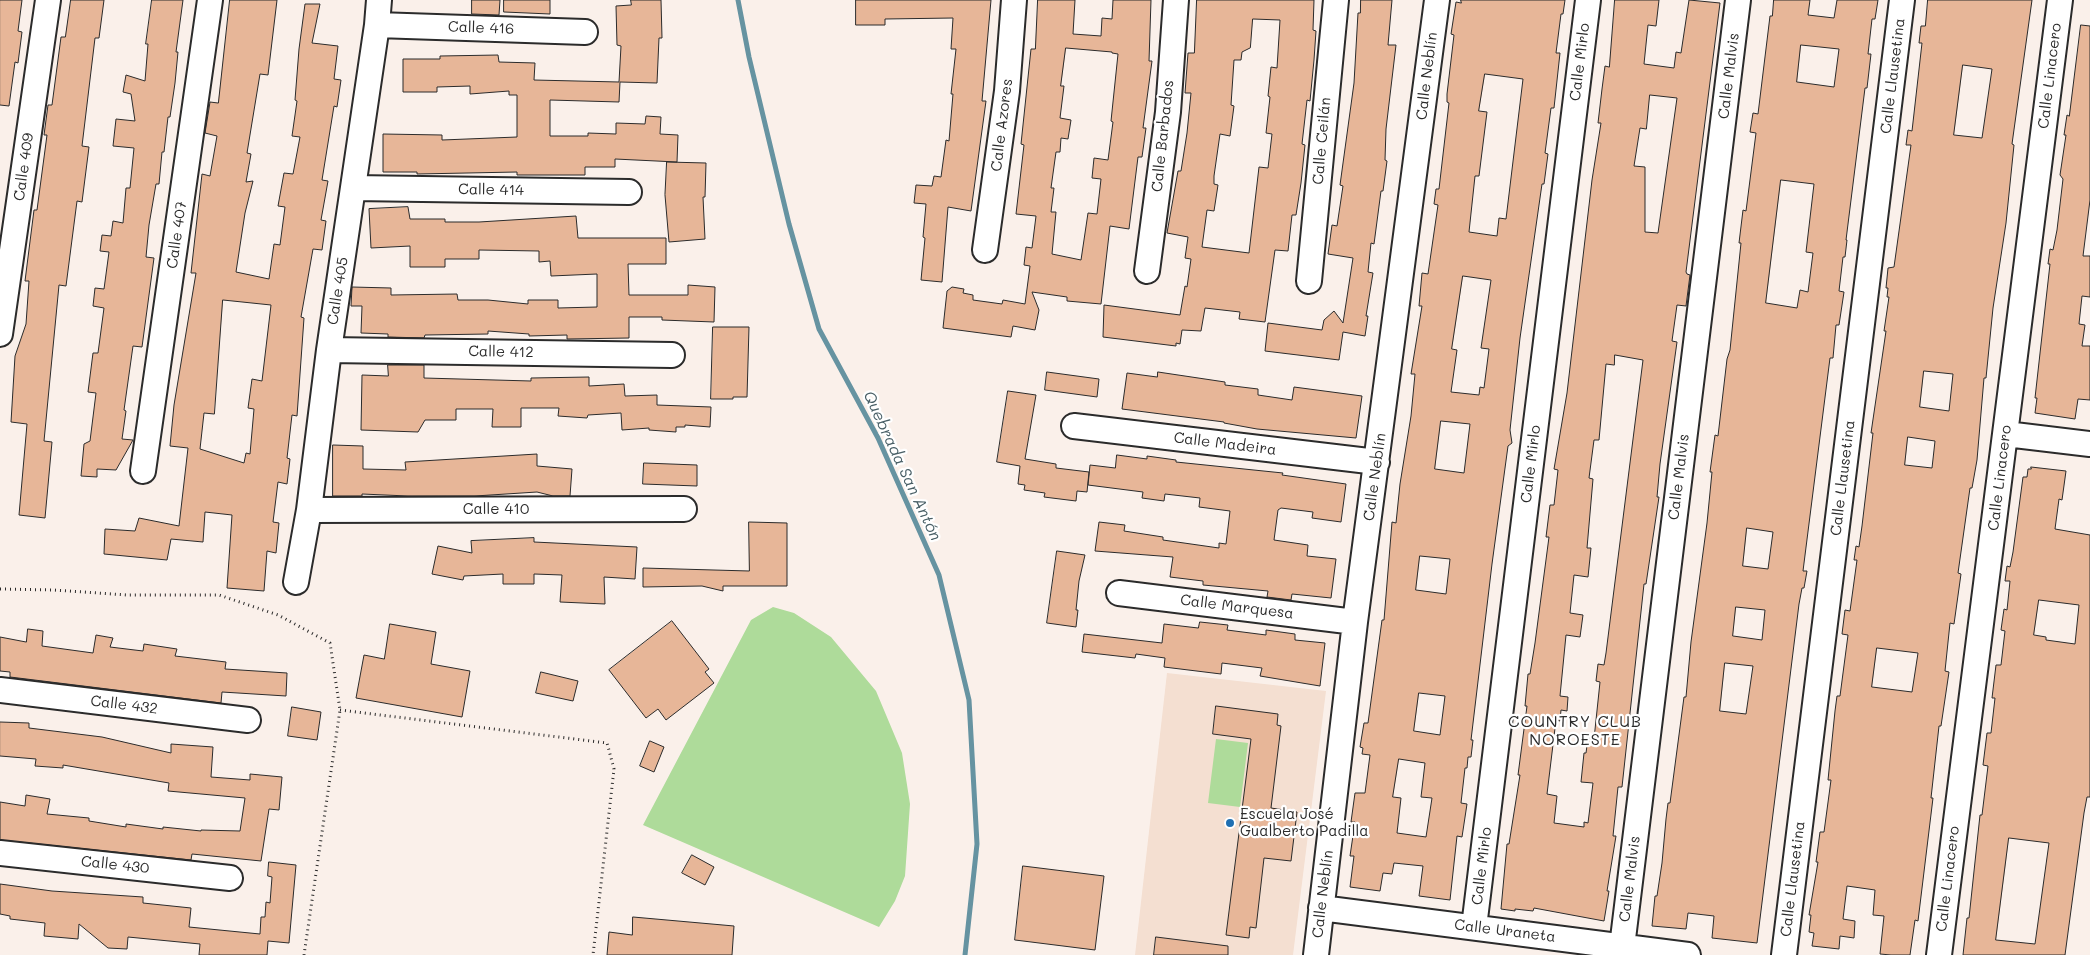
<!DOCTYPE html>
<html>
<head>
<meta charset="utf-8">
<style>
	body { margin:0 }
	canvas { display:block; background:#faf0ea }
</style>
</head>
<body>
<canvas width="2090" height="955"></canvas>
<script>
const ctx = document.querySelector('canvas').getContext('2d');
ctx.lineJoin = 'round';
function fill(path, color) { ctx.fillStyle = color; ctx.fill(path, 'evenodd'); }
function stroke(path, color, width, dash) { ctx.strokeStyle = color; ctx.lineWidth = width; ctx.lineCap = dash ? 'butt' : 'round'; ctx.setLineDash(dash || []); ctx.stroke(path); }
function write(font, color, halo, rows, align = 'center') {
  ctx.font = font + ' Mali,sans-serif'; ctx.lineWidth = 4.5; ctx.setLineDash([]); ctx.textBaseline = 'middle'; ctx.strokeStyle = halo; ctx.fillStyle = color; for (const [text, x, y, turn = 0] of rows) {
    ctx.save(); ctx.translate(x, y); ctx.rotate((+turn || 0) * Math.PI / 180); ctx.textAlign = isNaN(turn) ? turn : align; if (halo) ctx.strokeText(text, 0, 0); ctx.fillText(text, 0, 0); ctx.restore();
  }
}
fill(new Path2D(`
	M1167 673 1326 691 1293 955H1135Z`), '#f4dfd1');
fill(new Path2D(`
	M773 607 794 613 831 637 876 691 902 753 910 804 905 876 895 901 879 927 643 825 751 620Z
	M1216 739 1248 743 1240 807 1208 803Z`), '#aedb9a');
stroke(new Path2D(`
	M738 0 749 57 789 224 819 329 878 438 939 575 969 700 977 844 965 955`), '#6693a1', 5);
const building = new Path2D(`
	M0 0H22L18 31 22 32 18 63 15 62 9 106 0 105Z
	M71 0H104L99 38H95L82 146 89 147 82 202 77 201 66 286 59 285 44 441 52 442 45 518 19 515 27 424 11 422 15 356 26 324 29 281H25L34 210H37L47 135H44L48 105H52L61 37H65Z
	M152 0H183L176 52H178L175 83 170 117H168L164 152H162L159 184H156L149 225 146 257 154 258 142 347 133 346 124 410 126 411 122 439 133 440 116 470 97 469V477L81 476 84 444 90 441 96 393 88 392 93 353H98L104 308 93 306 95 288 104 289 109 252 100 251 102 235 111 236 113 221 123 223 126 188H130L134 148 113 146 116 119 135 121 131 94 123 92 126 75 145 81 148 44H146Z
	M230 0H277L268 75 260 74 247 153 251 154 246 182 253 181 245 213 236 272 269 279 274 244 280 245 285 207 278 206 284 173 293 174 300 137 292 136 297 101 295 100 299 49 305 4H320L312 43 338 46 334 79 341 80 337 107 334 106 322 180 328 181 321 220 326 221 322 250 313 249 301 317 304 318 297 416 292 415 287 458 290 459 287 484 278 482 273 522 279 523 276 553 267 551 264 591 227 588 232 515 205 512 203 542 171 539 167 560 104 554 105 529 135 531 139 518 179 526 188 448 170 446 174 405 196 273H191L202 174 210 176 217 136 205 133 210 102 218 103ZM223 300 271 305 262 381 252 379 248 408 254 409 250 454 246 453 244 463 200 449 204 413 214 414Z
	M472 0H500L499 15 472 14Z
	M504 0H550V14L504 12Z
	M631 0H661L662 38H659L657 83 620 82 619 102 550 100V136H588V133L616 134V123L645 124 646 116 661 117 660 134 678 135 677 162 615 159V167H585V175H517V172L417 174V172H383V134L442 135V140L517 137V95H509V91L470 94V86L437 87V92H403V59H440V56L498 55 499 62 535 63 534 80 619 82 621 46 617 45 616 6 631 5Z
	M856 0H991L982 101H986L971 211 948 207 942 282 921 280 925 238 923 237 926 204 914 203 916 185 932 186 934 176 941 177 946 140 949 141 953 94H951L956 49H951L953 18 885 19V25H856Z
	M1038 0H1075L1073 34 1101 36 1102 18 1112 19 1113 0H1151L1149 61H1152L1143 128H1146L1142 157H1138L1129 229 1110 226 1101 304 1067 301V297L1032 292 1039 310 1035 330 1013 326 1011 337 943 328 947 291 952 287 964 289 963 293 973 295V300L1002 304 1003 300 1025 304 1030 266 1024 265 1026 247 1032 248 1036 216 1016 214 1024 145 1021 144 1031 49H1035ZM1066 48 1112 52V53L1118 54 1111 121 1113 122 1108 160 1094 158 1092 178 1101 179 1097 214 1088 213 1081 260 1052 254 1056 212H1051L1054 188H1051L1056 152H1060L1061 138 1068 139 1071 120 1060 118 1064 86H1061Z
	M1197 0H1314L1313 30 1316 31 1314 60 1310 101 1307 100 1302 144 1305 145 1301 183 1296 215H1292L1288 251 1275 250 1265 322 1239 319 1240 312 1205 308 1201 331 1182 330 1180 344 1176 343V346L1103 337 1104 305 1180 315 1185 286 1187 287 1191 259 1185 258 1188 237 1167 233 1178 171H1181L1187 133 1191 93H1185L1188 53H1194ZM1253 19 1280 20 1277 68 1271 67 1268 96 1270 97 1266 133 1272 134 1268 168 1259 167 1249 253 1202 247 1207 210 1214 211 1218 185 1214 184V176L1220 134 1230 136 1234 106 1231 105 1234 60H1241L1242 52 1250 48Z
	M1361 0H1392L1388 45H1396L1386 129 1385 160 1387 161 1383 191H1381L1374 244 1371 243 1368 272 1373 273 1366 316H1368L1365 336 1343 332 1339 360 1265 351 1268 323 1322 330 1324 320 1334 311 1343 323 1353 258 1328 254 1332 225 1337 226 1343 186 1340 185 1354 83 1358 13H1360Z
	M1461 0H1565L1563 14H1561L1556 53H1560L1554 108H1551L1545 153 1548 154 1544 184H1542L1520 338 1510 430 1512 443 1508 446 1492 564 1471 740H1473L1471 757H1468L1467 768H1465L1461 803 1467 804 1462 837 1457 836 1450 900 1419 896 1423 866 1394 863 1392 874 1383 873 1380 891 1350 887 1354 856H1350L1355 822H1351L1355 793H1365L1370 755 1362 754 1363 748 1360 747 1364 723H1368L1382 620H1384L1392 522 1396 523 1400 484 1411 416 1415 374H1411L1422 306H1419L1422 273 1428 274 1438 205 1434 204 1436 189H1439L1449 103 1447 102V94L1454 35 1451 34 1456 2 1461 3ZM1485 74 1523 79 1506 219 1499 218 1497 236 1469 232 1475 176H1479L1487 112 1479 111ZM1463 276 1491 280 1481 348 1489 349 1484 388 1480 387 1479 395 1451 392 1457 350 1452 349ZM1441 421 1470 424 1464 473 1435 469ZM1420 556 1450 559 1446 594 1416 590ZM1419 693 1445 696 1440 735 1414 731ZM1399 759 1425 763 1421 797 1432 798 1426 837 1397 833 1401 798 1393 797Z
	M1615 0H1659L1656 26 1648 25 1644 64 1674 68 1676 52 1681 53 1689 0 1720 3 1686 272 1687 274 1690 275 1686 306 1677 305 1672 341 1677 342 1660 464 1657 497H1659L1646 584H1644L1622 787H1618L1613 836H1616L1607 891H1609L1604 921 1534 908 1533 911 1515 909V911L1501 909 1507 844H1509L1520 775H1518L1527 706H1525L1528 674H1530L1535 643 1549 537H1546L1550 505H1554L1558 470 1554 469 1567 393 1592 180 1601 123H1598L1602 89 1605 66 1609 67ZM1650 95 1677 98 1658 233 1645 232V167L1634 166 1640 128 1646 129ZM1615 355 1643 360 1606 653 1604 665 1598 664 1596 681 1600 682 1594 739 1588 738 1586 753H1584L1581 782 1593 783 1588 823 1584 822V827L1554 823 1557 796 1547 794 1556 720 1560 721 1561 710 1567 711 1568 697 1560 696 1566 635 1580 637 1583 615 1570 613 1574 575 1588 577 1591 548H1587L1593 479 1589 478 1594 440H1599L1606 364 1614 365Z
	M1774 0H1810L1808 15 1834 18 1837 0H1878L1875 19H1872L1868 54H1871L1867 88H1865L1846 240H1847L1845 257H1843L1839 291 1844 292 1839 325H1836L1833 358H1830L1803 571H1807L1804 588H1802L1799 604 1757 943 1712 938 1714 916 1688 913 1686 929 1652 926 1655 896H1657L1662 863 1666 819 1668 803H1670L1684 697H1686L1691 642 1707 523 1712 472H1710L1715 435 1718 436 1727 359 1730 350 1741 243H1739L1743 210 1746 211 1756 133 1750 132 1753 113 1758 114 1770 16H1772ZM1801 45 1839 49 1834 87 1797 82ZM1781 180 1814 184 1806 252 1813 253 1808 292 1800 290 1797 308 1766 303ZM1747 528 1773 532 1768 569 1743 566ZM1736 607 1765 610 1762 640 1733 636ZM1725 663 1753 666 1746 714 1720 711Z
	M1928 0H2032L2012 144 2014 145 2006 223 1993 308 1986 378H1984L1977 460 1972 488H1970L1958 573 1961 574 1954 624 1950 623 1945 671 1949 672 1941 726H1939L1931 798H1933L1918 921 1915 920 1910 955H1891L1880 954 1884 916 1873 915 1875 890 1847 886 1843 919 1855 921 1854 938 1840 936 1839 949 1812 946 1814 933 1809 932 1811 915H1809L1818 862H1816L1820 832H1824L1831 780H1828L1835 711 1837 696H1840L1848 635 1842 634 1845 610 1850 611 1857 560H1854L1856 546 1859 547 1862 526 1873 433H1871L1886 331H1884L1889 297H1887L1888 288H1886L1888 268 1894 267 1911 145H1906L1908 130 1912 131 1922 43H1919L1921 26H1925ZM1963 65 1992 69 1982 138 1954 135ZM1924 371 1953 374 1949 411 1920 407ZM1908 437 1935 441 1932 468 1905 465ZM1877 648 1918 653 1912 692 1872 687Z
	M2081 25 2090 26V200L2083 256H2090V297L2082 296 2079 324 2085 325 2082 346H2090V400L2078 399 2075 419 2035 413 2037 398H2035L2050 264H2048L2050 249 2053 250 2057 230 2063 179 2060 175 2066 135H2064L2067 115 2069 116Z
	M667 162 706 163 705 197H703L705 239 669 242 665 195Z
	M408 207 410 219H445V222H479L576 216 578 238H666V264H628L629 295H688V285L715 287 714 322 662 320V317H629V338L567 339V335L529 336V334L488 331V334L425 335 424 338 388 337V334L361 333 362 306H351L352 287 391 288V295L457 294 458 300H488L528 304V300H558V308L597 307V274L551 276 550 261 539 262V251L479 250V259H445V267H410V246L371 248 369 209Z
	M713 327H749L747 397H733V399H711Z
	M388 365H424V378L531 381V378L589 377V386L624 384 625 396 657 395V405L711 407 710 427 685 425V427H676V432L649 430V428L622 430 621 413 588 415 587 418 558 416 559 408H521V427H492L493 409H456V420H425L418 432 361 430 362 375 388 376Z
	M1047 372 1099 379 1097 397 1045 390Z
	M1158 372 1225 382V385L1258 389V395L1292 400 1294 387 1362 396 1356 438 1257 429 1224 423V422L1122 409 1127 373 1157 377Z
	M1008 391 1036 395 1025 459 1056 464V468L1089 472 1087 492 1077 491 1076 501 1044 497 1045 493 1024 490 1025 485 1018 484 1020 466 997 462Z
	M333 445 363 446V469L406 470 405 462 537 454V466L572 469 570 496H553L537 492 475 496H408L362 494V496H333Z
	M1117 455 1147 459V456L1176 460V462L1283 473 1282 475 1346 484 1341 522 1312 518 1313 512 1281 508 1278 510 1274 540 1308 545 1307 556 1336 559 1331 598 1292 594 1291 600 1267 597 1268 591 1203 585V581L1170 577 1173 557 1095 551 1099 522 1125 525 1124 531 1163 537V540L1219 548V543L1226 544 1230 511 1199 507 1200 498 1165 494 1164 501 1142 498 1143 492 1088 485 1090 465 1115 468Z
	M644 463 697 465V486L643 484Z
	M2031 467 2066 471 2062 500 2059 499 2055 529 2090 535V797H2087L2084 813 2065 955H1963L1967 918H1969L1980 815H1982L1988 766 1983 765 1987 733H1991L1995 698H1992L1996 665H2001L2005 631 2001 630 2004 609 2007 610 2010 581H2005L2007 566 2010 567 2013 552 2023 477H2027L2028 469H2031ZM2039 600 2079 605 2075 644 2046 640V637L2034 635ZM2009 838 2049 843 2035 944 1996 940Z
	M749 522 787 523V586H723V591L702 586 643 587V568L749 571Z
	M534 538V542L637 547 635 579 604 577 605 604 560 602 562 575 534 574V584H503V574L464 576 463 580 432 574 438 546 472 553 471 541Z
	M1057 551 1085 555 1079 581 1076 610H1078L1076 627 1047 623Z
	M672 621 709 669 705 672 714 683 666 720 658 709 646 718 609 670Z
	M1200 622 1228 625 1227 630 1266 635V630L1295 634V640L1325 643 1320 686 1260 676 1262 668 1222 663 1221 674 1164 667 1165 658 1136 654 1135 658 1082 652 1084 634 1162 643 1164 624 1198 628Z
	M390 624 436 632 431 664 470 671 462 717 356 698 364 655 384 659Z
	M28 629 43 631 42 646 93 653 96 635 113 638 110 647 143 651 144 644 177 649 175 656 226 662 225 669 287 673 286 696 222 692 221 703 10 677V672L0 671V637L26 642Z
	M541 672 578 681 573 701 536 693Z
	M1216 706 1278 714 1277 725 1281 726 1271 808 1297 812 1291 861 1264 858 1256 928 1250 927 1249 938 1226 935 1251 739 1213 734Z
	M292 707 321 712 317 740 288 736Z
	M0 722 29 723V728L102 737 171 753V744L213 747 211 777 250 780V774L282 777 279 810 269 809 261 861 192 854 191 860 0 840V802L25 806 26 795 50 799 47 814 89 818V821L126 827V824L163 829V827L201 831V830L240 831 245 798 168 791 169 783 63 765V768L35 766 36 759 0 756Z
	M650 741 664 747 654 772 640 766Z
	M692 855 714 867 705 885 682 873Z
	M269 862 296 865 289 943 268 941 267 955H199L200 944 128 937 127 949 108 948 79 924 78 939 44 936 45 923 10 919V916L0 914V884L52 891 143 897V903L191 908 189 927 260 934 261 917H265L266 902 270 903 272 877 268 876Z
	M1023 866 1104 876 1095 950 1015 940Z
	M633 917 734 926 732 955H607L609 932 632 935Z
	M1156 937 1228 946V955H1154Z`);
fill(building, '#e7b698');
stroke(building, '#2b2b2b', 1);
const minor = new Path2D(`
	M377 25 585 32
	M354 188 629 192
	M985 250 1007 91 1014 0
	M1147 271 1168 112 1176 0
	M1309 281 1336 0
	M0 334 48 0
	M329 350 672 355
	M1074 426 1377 462
	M2006 434 2090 444
	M143 471 210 0
	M309 510 684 509
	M296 582 309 510 329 350 377 25 379 0
	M1119 593 1355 622
	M0 690 248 720
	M0 853 230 878
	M1321 908 1688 955
	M1474 927 1588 0
	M1316 955 1355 622 1437 0
	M1621 955 1738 0
	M1784 955 1902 0
	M1939 955 2060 0`);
stroke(minor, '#2b2b2b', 28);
stroke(new Path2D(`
	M0 589 54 590 127 595H219L278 615 330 643 340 710 304 955
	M340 710 607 743 614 769 593 955`), '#2b2b2b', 3, [1, 4]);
stroke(minor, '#fff', 24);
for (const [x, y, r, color] of [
	[1230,823,5,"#1f6fb2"]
]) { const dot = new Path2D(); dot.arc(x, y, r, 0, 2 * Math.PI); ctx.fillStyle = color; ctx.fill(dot); stroke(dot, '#fff', 2); }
write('15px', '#2b2b2b', '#fff', [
	["Calle 416",481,28,2],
	["Calle Mirlo",1580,62,-83],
	["Calle Neblín",1427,76,-83],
	["Calle Malvis",1729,76,-83],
	["Calle Llausetina",1893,76,-83],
	["Calle Linacero",2050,76,-83],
	["Calle Azores",1002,125,-83],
	["Calle Barbados",1163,136,-84],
	["Calle Ceilán",1322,141,-85],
	["Calle 409",24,167,-82],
	["Calle 414",491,190,1],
	["Calle 407",177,235,-82],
	["Calle 405",338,291,-81],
	["Calle 412",501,352,1],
	["Calle Madeira",1225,444,7],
	["Calle Mirlo",1531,464,-83],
	["Calle Neblín",1375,477,-82],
	["Calle Malvis",1679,477,-83],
	["Calle Llausetina",1843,478,-83],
	["Calle Linacero",2000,478,-83],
	["Calle 410",496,509],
	["Calle Marquesa",1237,607,7],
	["Calle 432",124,705,7],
	["Calle 430",115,865,6],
	["Calle Mirlo",1482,866,-83],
	["Calle Malvis",1630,879,-83],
	["Calle Llausetina",1793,879,-83],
	["Calle Linacero",1948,879,-83],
	["Calle Neblín",1323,894,-83],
	["Calle Uraneta",1505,931,7]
]);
write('15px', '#2b2b2b', '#fff', [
	["Escuela José",1240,814],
	["Gualberto Padilla",1240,831]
], 'left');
write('italic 16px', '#495f66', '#fff', [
	["Quebrada San Antón",902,466,65]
]);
ctx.letterSpacing = '1px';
write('16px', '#2b2b2b', '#fff', [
	["COUNTRY CLUB",1575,722],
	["NOROESTE",1575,740]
]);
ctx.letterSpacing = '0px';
</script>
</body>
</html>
